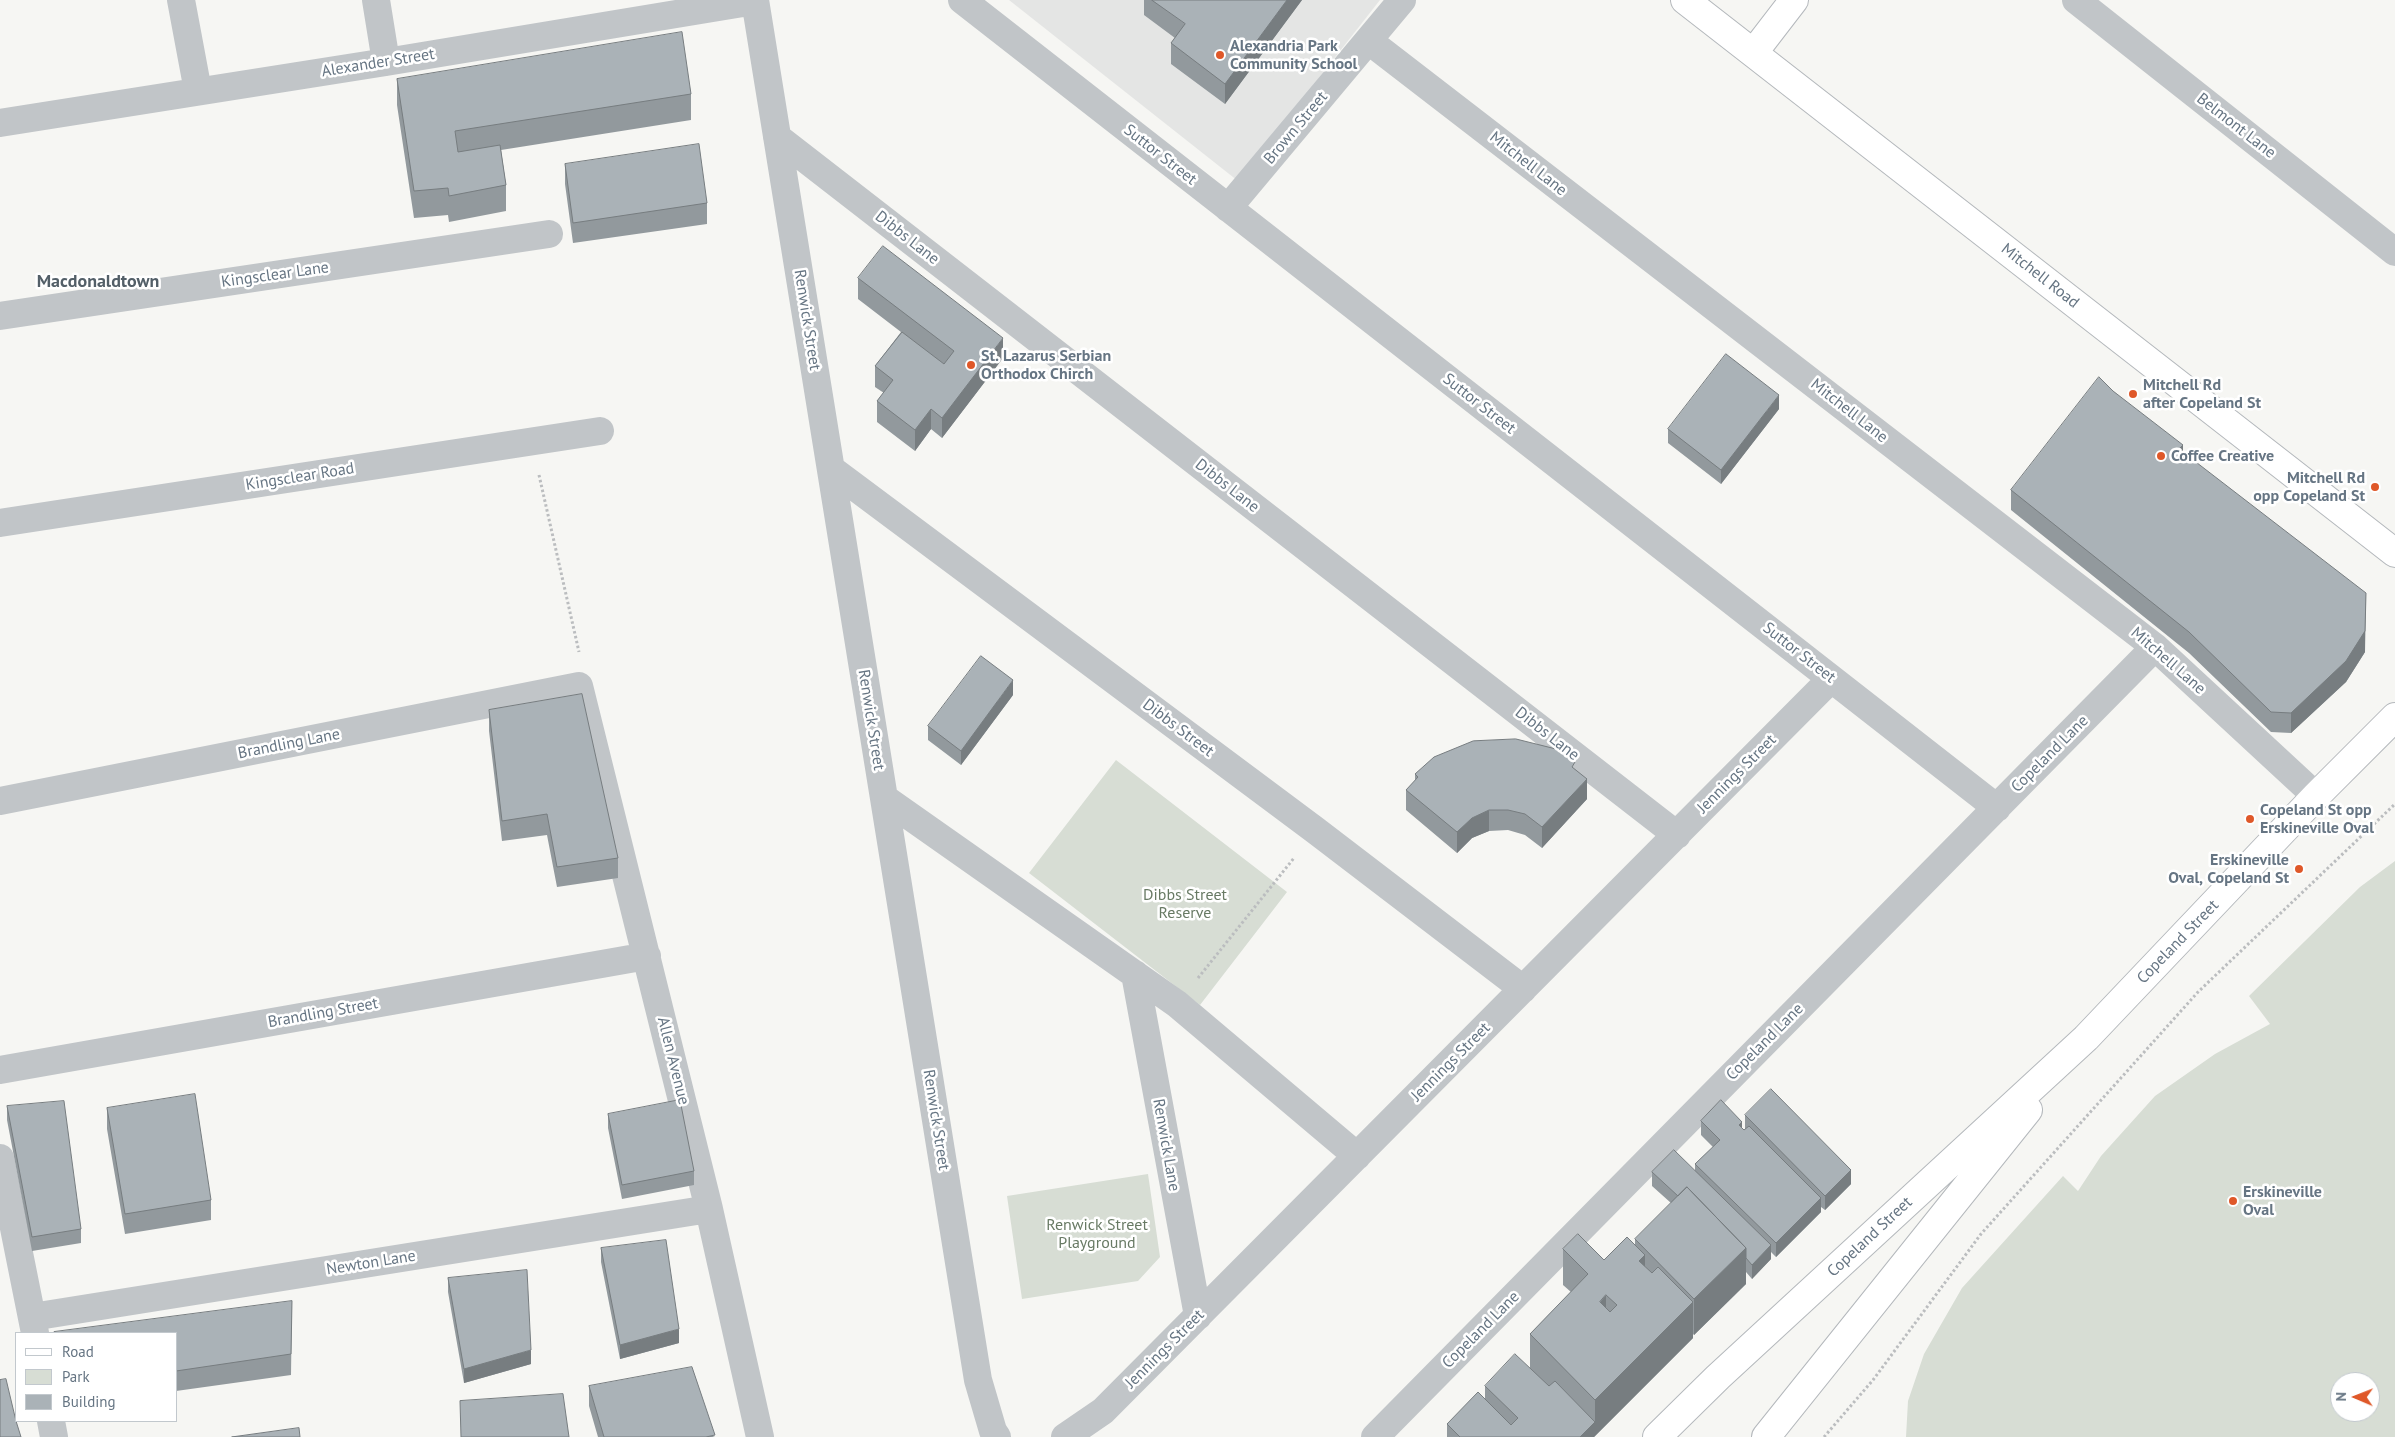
<!DOCTYPE html>
<html>
<head>
<meta charset="utf-8">
<style>
	body { margin:0 }
	#map { position:relative; width:2395px; height:1437px; overflow:hidden; background:#f6f6f3; font-family:"PT Sans",sans-serif }
	canvas { display:block }
	.legend { position:absolute; left:15px; top:1332px; width:162px; height:90px; box-sizing:border-box; background:#fff; border:1px solid #c2c8cd; margin:0; padding:6px 9px; list-style:none; font-size:15px; color:#667583 }
	.legend li { display:flex; align-items:center; gap:10px; height:25px }
	.legend b { width:25px; border:1px solid #c2c8cd }
	.north { position:absolute; left:2330px; top:1372px; width:50px; height:50px; box-sizing:border-box; background:#fff; border:1px solid #c2c8cd; border-radius:50%; rotate:271deg; font-size:14px; font-weight:700; line-height:20px; text-align:center; color:#667583 }
	.north::after { content:''; display:block; margin:auto; width:18px; height:22px; background:#df5829; clip-path:polygon(50% 0,100% 100%,50% 72%,0 100%) }
</style>
</head>
<body>
<div id="map">
<canvas width="2395" height="1437"></canvas>
<ul class="legend">
<li><b style="height:6px;background:#fff"></b>Road</li>
<li><b style="height:14px;background:#d7ddd4"></b>Park</li>
<li><b style="height:14px;background:#aab2b7"></b>Building</li>
</ul>
<div class="north">N</div>
</div>
<script>
const ctx = document.querySelector('canvas').getContext('2d');
ctx.lineJoin = 'round';
function fill(path, color) { ctx.fillStyle = color; ctx.fill(path, 'evenodd'); }
function stroke(path, color, width, dash) { ctx.strokeStyle = color; ctx.lineWidth = width; ctx.lineCap = dash ? 'butt' : 'round'; ctx.setLineDash(dash || []); ctx.stroke(path); }
function write(font, color, halo, rows, align = 'center') {
  ctx.font = font + ' "PT Sans",sans-serif'; ctx.lineWidth = 5; ctx.setLineDash([]); ctx.textBaseline = 'middle'; ctx.strokeStyle = halo; ctx.fillStyle = color; for (const [text, x, y, turn = 0] of rows) {
    ctx.save(); ctx.translate(x, y); ctx.rotate((+turn || 0) * Math.PI / 180); ctx.textAlign = isNaN(turn) ? turn : align; if (halo) ctx.strokeText(text, 0, 0); ctx.fillText(text, 0, 0); ctx.restore();
  }
}
fill(new Path2D(`
	M1009 0H1380L1238 181Z`), '#e4e5e4');
fill(new Path2D(`
	M1116 760 1287 892 1200 1005 1029 873Z
	M2395 861V1437H1906L1908 1401 1924 1354 1962 1288 2063 1176 2078 1191 2101 1156 2155 1096 2215 1054 2270 1024 2249 996 2360 887ZM2340 1382H2370V1412H2340Z
	M1148 1174 1160 1257 1138 1281 1022 1299 1007 1196Z`), '#d7ddd4');
const major = new Path2D(`
	M1685 0 2395 553
	M1754 52 1794 0
	M1657 1437 1718 1377 2086 1038 2316 796 2395 717
	M1766 1437 2028 1110`);
stroke(major, '#b4b8bc', 30);
stroke(new Path2D(`
	M539 475 579 652
	M1198 978 1294 858
	M1824 1437 1873 1380 1981 1234 2198 992 2395 804`), '#bbbdbf', 3, [2.5, 2.5]);
stroke(new Path2D(`
	M181 0 198 91
	M376 0 386 62
	M755 0 978 1380 993 1431 997 1437
	M962 0 1997 808
	M2076 0 2395 252
	M1369 41 2155 647 2316 796
	M0 123 386 62 755 1
	M777 137 1677 835
	M1228 208 1402 0
	M0 316 549 234
	M831 469 1315 830 1523 989
	M0 523 600 431
	M884 798 1177 1004 1357 1156
	M0 801 579 686 709 1209 760 1437
	M1135 974 1198 1316
	M0 1070 647 956
	M0 1158 35 1333
	M32 1317 709 1209
	M51 1421 54 1437
	M1065 1437 1103 1411 1831 679
	M1375 1437 2155 647`), '#c1c5c8', 28);
stroke(major, '#fff', 28);
fill(new Path2D(`
	M1144 0H1302L1225 104 1171 64V43L1175 38 1144 15Z
	M397 79 691 94V120L501 150 506 185V211L449 222 448 215 414 218 397 105Z
	M565 164 707 203V224L573 243 565 184Z
	M858 278 1003 358 942 438 931 429 915 451 877 422V401L884 393 875 387V366L901 332 858 299Z
	M2113 391 2183 452 2365 652 2346 682 2291 733 2271 732 2189 653 2011 510V490Z
	M1779 409 1721 484 1668 443V429Z
	M1013 695 961 765 928 740V726Z
	M489 710 618 858V878L557 887 547 835 502 841 489 731Z
	M1575 769 1587 799 1542 848 1525 835 1508 830 1489 831 1472 838 1457 853 1406 810V790L1415 781V774Z
	M7 1106 81 1229V1243L32 1251 7 1120Z
	M107 1108 211 1200V1220L125 1234 107 1129Z
	M608 1114 694 1171V1185L622 1199 608 1128Z
	M1745 1115 1851 1184 1825 1210 1821 1207V1212L1776 1257 1771 1252V1259L1752 1279 1746 1272V1284L1694 1335 1693 1334V1338L1594 1437H1447V1424L1485 1399V1386L1530 1368V1334L1571 1292 1563 1285V1249L1604 1260 1635 1245V1239L1671 1203 1652 1186V1172L1695 1170V1164L1713 1147 1701 1135V1121L1742 1128 1744 1130 1745 1129Z
	M601 1248 679 1343 620 1359 601 1262Z
	M448 1278 531 1364 464 1383 448 1292Z
	M292 1301 291 1375 176 1391V1333Z
	M589 1386 715 1437H598L589 1406Z`), '#92999d');
fill(new Path2D(`
	M1287 0H1302L1225 104V84Z
	M1003 338V358L942 438V418Z
	M1779 395V409L1721 484V470Z
	M931 409V429L915 451V430Z
	M2183 445V465L2179 449Z
	M2366 593 2365 652 2346 682 2291 733V713Z
	M1013 680V695L961 765V751Z
	M1587 779V799L1542 848V827Z
	M1489 810V831L1472 838 1457 853V832L1472 818Z
	M1742 1122V1136L1739 1125Z
	M1851 1170V1184L1825 1210V1196Z
	M1821 1198V1212L1776 1257V1243Z
	M1771 1245V1259L1752 1279V1265Z
	M1746 1248V1284L1694 1335V1299Z
	M1645 1255V1291L1639 1261Z
	M1606 1295V1331L1600 1302Z
	M1693 1302V1338L1594 1437H1580L1595 1422V1400Z
	M679 1329V1343L620 1359V1345Z
	M531 1350V1364L464 1383V1369Z`), '#777d80');
const building = new Path2D(`
	M1152 0H1287L1225 84 1171 43 1185 24Z
	M682 32 691 94 455 131 458 152 500 145 506 185 449 196 448 188 414 191 397 79Z
	M699 144 707 203 573 223 565 164Z
	M883 246 1003 338 942 418 931 409 915 430 877 401 893 380 875 366 902 332 944 364 954 351 858 278Z
	M1726 354 1779 395 1721 470 1668 429Z
	M2099 377 2113 391 2183 445 2179 449 2366 593 2365 631 2346 661 2291 713 2271 712 2189 632 2011 490Z
	M981 656 1013 680 961 751 928 726Z
	M582 694 618 858 557 867 547 814 502 821 489 710Z
	M1516 739 1556 749 1575 762 1572 767 1587 779 1542 827 1525 814 1508 810H1489L1472 818 1457 832 1406 790 1418 777 1415 774 1434 757 1473 741Z
	M1771 1089 1851 1170 1825 1196 1745 1115Z
	M195 1094 211 1200 125 1214 107 1108Z
	M680 1100 694 1171 622 1185 608 1114Z
	M1721 1100 1742 1122 1739 1125 1744 1130 1749 1126 1821 1198 1776 1243 1695 1164 1720 1140 1701 1121Z
	M64 1101 81 1229 32 1237 7 1106Z
	M1674 1150 1771 1245 1752 1265 1746 1258V1248L1687 1187 1678 1196 1652 1172Z
	M1687 1187 1746 1248 1694 1299 1635 1239Z
	M1578 1234 1604 1260 1627 1237 1645 1255 1639 1261 1652 1273 1658 1267 1693 1302 1595 1400 1530 1334 1588 1274 1563 1249ZM1606 1295 1617 1305 1610 1312 1600 1302Z
	M666 1240 679 1329 620 1345 601 1248Z
	M527 1270 531 1350 464 1369 448 1278Z
	M292 1301 291 1354 176 1371V1333H54V1332Z
	M1515 1354 1549 1386 1555 1381 1595 1422 1580 1437H1460L1447 1424 1478 1392 1511 1425 1518 1418 1485 1386Z
	M692 1367 715 1435 706 1437H604L589 1386Z
	M6 1379 16 1421 21 1437H0V1380Z
	M563 1394 569 1437H461L460 1401Z
	M299 1428 300 1437H232Z`);
fill(building, '#aab2b7');
stroke(building, '#777d80', 1);
for (const [x, y, r, color] of [
	[1220,55,5,"#df5829"],
	[971,365,5,"#df5829"],
	[2133,394,5,"#df5829"],
	[2161,456,5,"#df5829"],
	[2375,487,5,"#df5829"],
	[2250,819,5,"#df5829"],
	[2299,869,5,"#df5829"],
	[2233,1201,5,"#df5829"]
]) { const dot = new Path2D(); dot.arc(x, y, r, 0, 2 * Math.PI); ctx.fillStyle = color; ctx.fill(dot); stroke(dot, '#fff', 2); }
write('bold 16px', '#667583', '#fff', [
	["Alexandria Park",1230,46],
	["Community School",1230,64],
	["St. Lazarus Serbian",981,356],
	["Orthodox Chirch",981,374],
	["Mitchell Rd",2143,385],
	["after Copeland St",2143,403],
	["Coffee Creative",2171,456],
	["Mitchell Rd",2365,478,"right"],
	["opp Copeland St",2365,496,"right"],
	["Copeland St opp",2260,810],
	["Erskineville Oval",2260,828],
	["Erskineville",2289,860,"right"],
	["Oval, Copeland St",2289,878,"right"],
	["Erskineville",2243,1192],
	["Oval",2243,1210]
], 'left');
write('16px', '#667583', '#fff', [
	["Alexander Street",378,63,-9],
	["Belmont Lane",2236,126,38],
	["Brown Street",1296,128,-50],
	["Suttor Street",1160,155,38],
	["Mitchell Lane",1528,164,38],
	["Dibbs Lane",907,238,38],
	["Kingsclear Lane",275,275,-8],
	["Mitchell Road",2040,276,38],
	["Renwick Street",807,320,81],
	["Suttor Street",1479,404,38],
	["Mitchell Lane",1849,411,38],
	["Kingsclear Road",300,477,-9],
	["Dibbs Lane",1227,486,38],
	["Suttor Street",1799,653,38],
	["Mitchell Lane",2168,661,41],
	["Renwick Street",871,720,81],
	["Dibbs Street",1178,728,37],
	["Dibbs Lane",1547,734,38],
	["Brandling Lane",289,744,-11],
	["Copeland Lane",2050,754,-45],
	["Jennings Street",1737,774,-45],
	["Copeland Street",2178,942,-46],
	["Brandling Street",323,1013,-10],
	["Copeland Lane",1765,1042,-45],
	["Allen Avenue",673,1061,76],
	["Jennings Street",1451,1062,-45],
	["Renwick Street",936,1120,81],
	["Renwick Lane",1166,1145,80],
	["Copeland Street",1870,1237,-43],
	["Newton Lane",371,1263,-9],
	["Copeland Lane",1481,1330,-45],
	["Jennings Street",1165,1349,-45]
]);
write('16px', '#687a64', '#fff', [
	["Dibbs Street",1185,895],
	["Reserve",1185,913],
	["Renwick Street",1097,1225],
	["Playground",1097,1243]
]);
write('bold 18px', '#535f68', '#fff', [
	["Macdonaldtown",98,282]
]);
</script>
</body>
</html>
